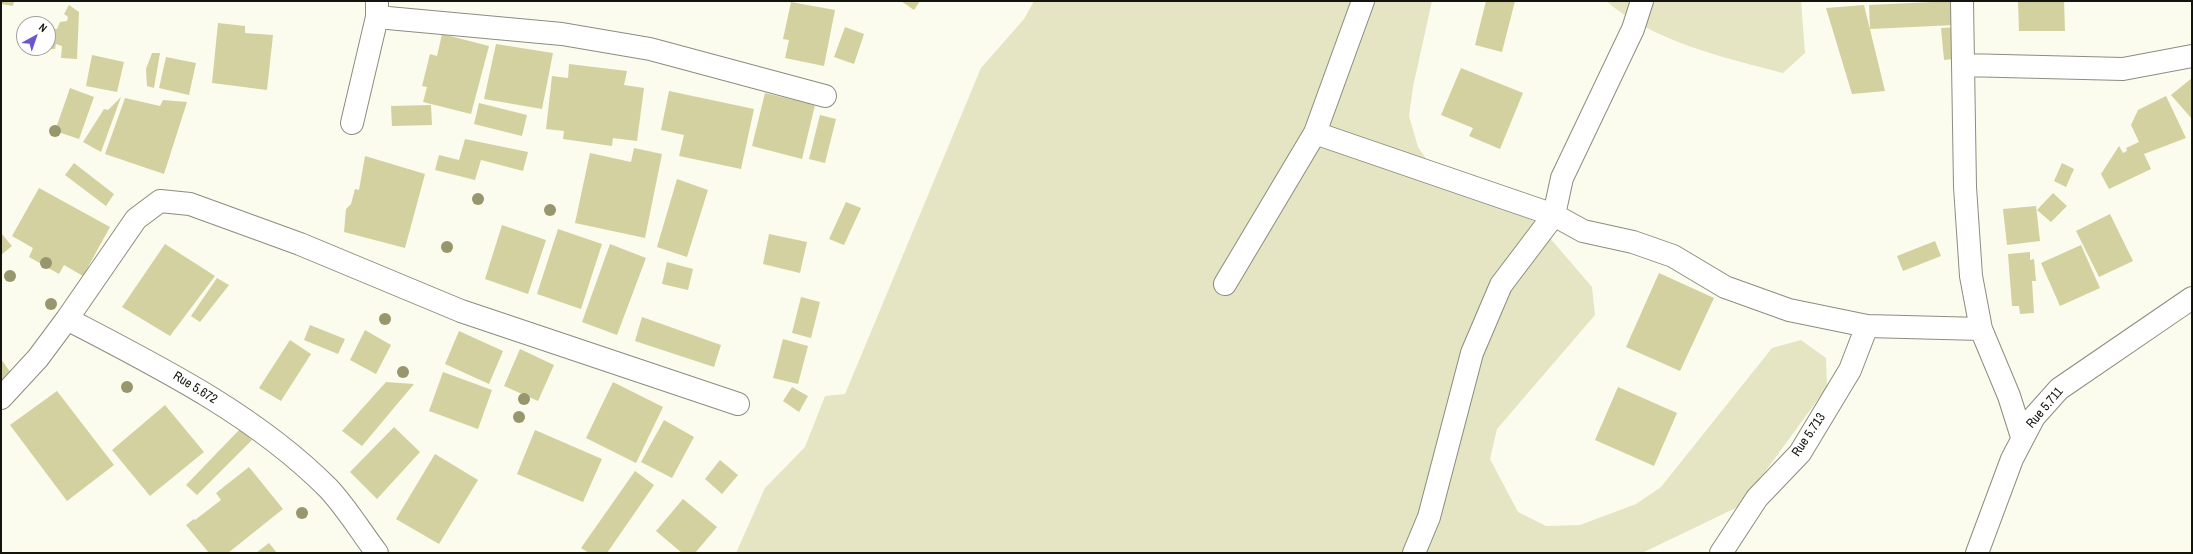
<!DOCTYPE html>
<html>
<head>
<meta charset="utf-8">
<style>
	body { margin:0 }
	#map { position:relative; width:2193px; height:554px; overflow:hidden; background:#fcfcee; font-family:"Archivo Narrow",sans-serif }
	canvas { display:block }
	.frame { position:absolute; inset:0; border:2px solid #14140f; pointer-events:none }
	.north { position:absolute; left:16px; top:16px; width:40px; height:40px; box-sizing:border-box; background:#fff; border:1px solid #a1a19f; border-radius:50%; rotate:40deg; font-size:11px; font-weight:700; line-height:16px; text-align:center; color:#14140f }
	.north::after { content:''; display:block; margin:auto; width:14px; height:18px; background:#6b56d0; clip-path:polygon(50% 0,100% 100%,50% 72%,0 100%) }
</style>
</head>
<body>
<div id="map">
<canvas width="2193" height="554"></canvas>
<div class="frame"></div>
<div class="north">N</div>
</div>
<script>
const ctx = document.querySelector('canvas').getContext('2d');
ctx.lineJoin = 'round';
function fill(path, color) { ctx.fillStyle = color; ctx.fill(path, 'evenodd'); }
function stroke(path, color, width, dash) { ctx.strokeStyle = color; ctx.lineWidth = width; ctx.lineCap = dash ? 'butt' : 'round'; ctx.setLineDash(dash || []); ctx.stroke(path); }
function write(font, color, halo, rows, align = 'center') {
  ctx.font = font + ' "Archivo Narrow",sans-serif'; ctx.lineWidth = 3; ctx.setLineDash([]); ctx.textBaseline = 'middle'; ctx.strokeStyle = halo; ctx.fillStyle = color; for (const [text, x, y, turn = 0] of rows) {
    ctx.save(); ctx.translate(x, y); ctx.rotate((+turn || 0) * Math.PI / 180); ctx.textAlign = isNaN(turn) ? turn : align; if (halo) ctx.strokeText(text, 0, 0); ctx.fillText(text, 0, 0); ctx.restore();
  }
}
fill(new Path2D(`
	M1034 1H1432L1413 87 1409 116 1418 147 1435 172 1537 223 1592 287 1595 315 1497 429 1490 459 1518 512 1546 526 1580 525 1636 504 1661 487 1772 348 1801 340 1826 358 1827 387 1740 506 1642 553H736L765 488 805 447 825 396 845 394 981 68 1024 19Z
	M1606 1H1801L1805 53 1783 73C1722 57 1655 42 1606 1Z`), '#e5e5c3');
fill(new Path2D(`
	M1 1H14L13 6 1 4Z
	M901 1H920L914 10Z
	M1486 1H1515L1502 52 1475 45Z
	M1954 1 1955 25 1870 29 1869 5Z
	M2018 1H2064L2065 31H2019Z
	M791 2 835 10 824 66 785 58 789 40 783 39Z
	M69 5 79 12 77 59 61 58 62 46 56 44 55 49H48L52 29H57L60 22 67 21 68 17 64 14Z
	M1864 5 1885 91 1852 94 1826 8Z
	M218 23 245 26V33L273 35 267 90 212 83Z
	M845 27 864 34 854 64 834 57Z
	M1959 27 1961 58 1944 60 1941 28Z
	M442 34 489 46 471 114 423 102 427 87 422 86 430 54 437 56Z
	M496 44 553 53 542 109 484 99Z
	M152 53H160L154 88 147 86 146 69Z
	M92 55 124 62 117 92 86 86Z
	M166 57 196 63 189 95 159 88Z
	M569 64 627 71 624 85 644 88 637 141 613 138 612 146 563 139 564 131 546 129 552 76 568 78Z
	M1461 68 1523 93 1500 149 1469 136 1473 128 1441 115Z
	M2192 78V119L2171 95Z
	M70 88 94 97 79 139 55 131Z
	M669 91 754 109 741 169 679 156 684 135 661 130Z
	M765 93 815 105 802 159 752 146Z
	M2166 96 2186 138 2144 154 2151 169 2109 189 2101 174 2119 146 2123 153 2127 151 2126 148 2139 142 2131 125 2138 110Z
	M121 97 101 152 83 142 104 109 108 110Z
	M125 98 160 106 163 100 187 102 164 174 105 154Z
	M479 103 527 115 522 136 474 124Z
	M431 105 432 125 392 126 391 106Z
	M820 115 836 119 825 163 809 159Z
	M465 139 528 152 523 171 481 160 475 180 435 170 439 155 459 160Z
	M634 148 662 154 645 238 575 223 590 153 631 162Z
	M365 156 425 174 405 248 344 232 346 209 351 204 355 189 359 190Z
	M74 163 114 194 106 206 65 175Z
	M2062 163 2074 169 2066 187 2054 181Z
	M677 179 708 190 687 257 657 247Z
	M39 188 110 227 83 276 64 265 59 274 29 257 33 248 12 236Z
	M2053 193 2067 206 2051 222 2037 210Z
	M846 202 861 208 844 245 829 239Z
	M2036 206 2040 241 2007 245 2003 209Z
	M2110 214 2133 261 2099 277 2076 231Z
	M502 225 546 240 528 294 485 279Z
	M558 229 602 244 581 309 537 294Z
	M1 233 12 246 1 255Z
	M769 234 807 242 800 273 763 264Z
	M1935 241 1941 256 1903 271 1897 256Z
	M165 244 215 276 170 336 122 307Z
	M610 244 646 258 617 335 582 322Z
	M2081 245 2100 288 2060 306 2041 263Z
	M2030 252V260L2034 259 2036 281H2032L2034 313 2020 314 2019 306H2012L2008 254Z
	M667 262 693 269 688 290 662 284Z
	M1659 273 1714 298 1680 371 1626 347Z
	M217 278 229 285 200 322 191 316Z
	M801 297 820 302 811 338 792 333Z
	M642 317 721 345 714 367 635 341Z
	M310 325 345 339 338 354 304 340Z
	M365 330 391 345 376 374 350 360Z
	M459 331 503 351 489 384 445 364Z
	M783 339 808 346 798 384 773 378Z
	M290 340 311 354 281 401 259 388Z
	M520 349 554 365 538 401 504 386Z
	M1 359 16 380 1 390Z
	M443 372 492 390 478 429 429 411Z
	M386 382 414 384 362 446 342 431Z
	M613 382 663 407 636 463 586 438Z
	M792 387 808 396 799 412 783 401Z
	M1618 387 1677 413 1654 466 1595 440Z
	M57 391 114 465 67 501 10 425Z
	M165 405 204 452 150 496 112 450Z
	M664 420 694 437 672 478 641 462Z
	M394 427 420 452 377 499 350 472Z
	M240 429 252 440 197 495 186 485Z
	M535 430 602 459 583 502 517 474Z
	M435 454 478 480 439 544 396 519Z
	M720 460 738 475 722 494 705 479Z
	M249 467 283 509 228 553H209L186 525 194 519 195 520 221 500 216 493Z
	M635 471 654 485 607 553H589L581 548Z
	M683 499 717 527 695 553H682L656 531Z
	M269 543 277 553H256Z`), '#d2d19f');
const street = new Path2D(`
	M1642 1 1633 29 1562 178 1554 215 1583 231 1633 242 1673 256 1725 287 1789 310 1867 326 1981 329
	M1962 1 1965 187 1971 276 1981 329 2009 396 2022 437
	M377 17 562 34 650 49 825 96
	M1963 65 2123 69 2192 56
	M352 123 377 17V1
	M1315 133 1554 215 1501 285 1472 353 1429 517 1414 553
	M1225 284 1315 133 1363 1
	M67 319 136 219 160 201 190 204 300 244 461 311 738 404
	M1 398 38 358 67 319C159 367 254 414 328 488 346 507 361 532 377 553
	M1721 553 1757 498 1800 453 1850 370 1867 326
	M1977 553 2012 459 2034 417 2059 389 2192 298`);
stroke(street, '#8c8c7f', 24);
stroke(street, '#fff', 22);
ctx.fillStyle = '#98966d';
for (const [x, y] of [
	[55,131],
	[478,199],
	[550,210],
	[447,247],
	[46,263],
	[10,276],
	[51,304],
	[385,319],
	[403,372],
	[127,387],
	[524,399],
	[519,417],
	[302,513]
]) { ctx.beginPath(); ctx.arc(x, y, 6, 0, 2 * Math.PI); ctx.fill(); }
write('13px', '#14140f', '#fff', [
	["Rue 5.672",195,388,32],
	["Rue 5.711",2045,408,-50],
	["Rue 5.713",1809,435,-56]
]);
</script>
</body>
</html>
